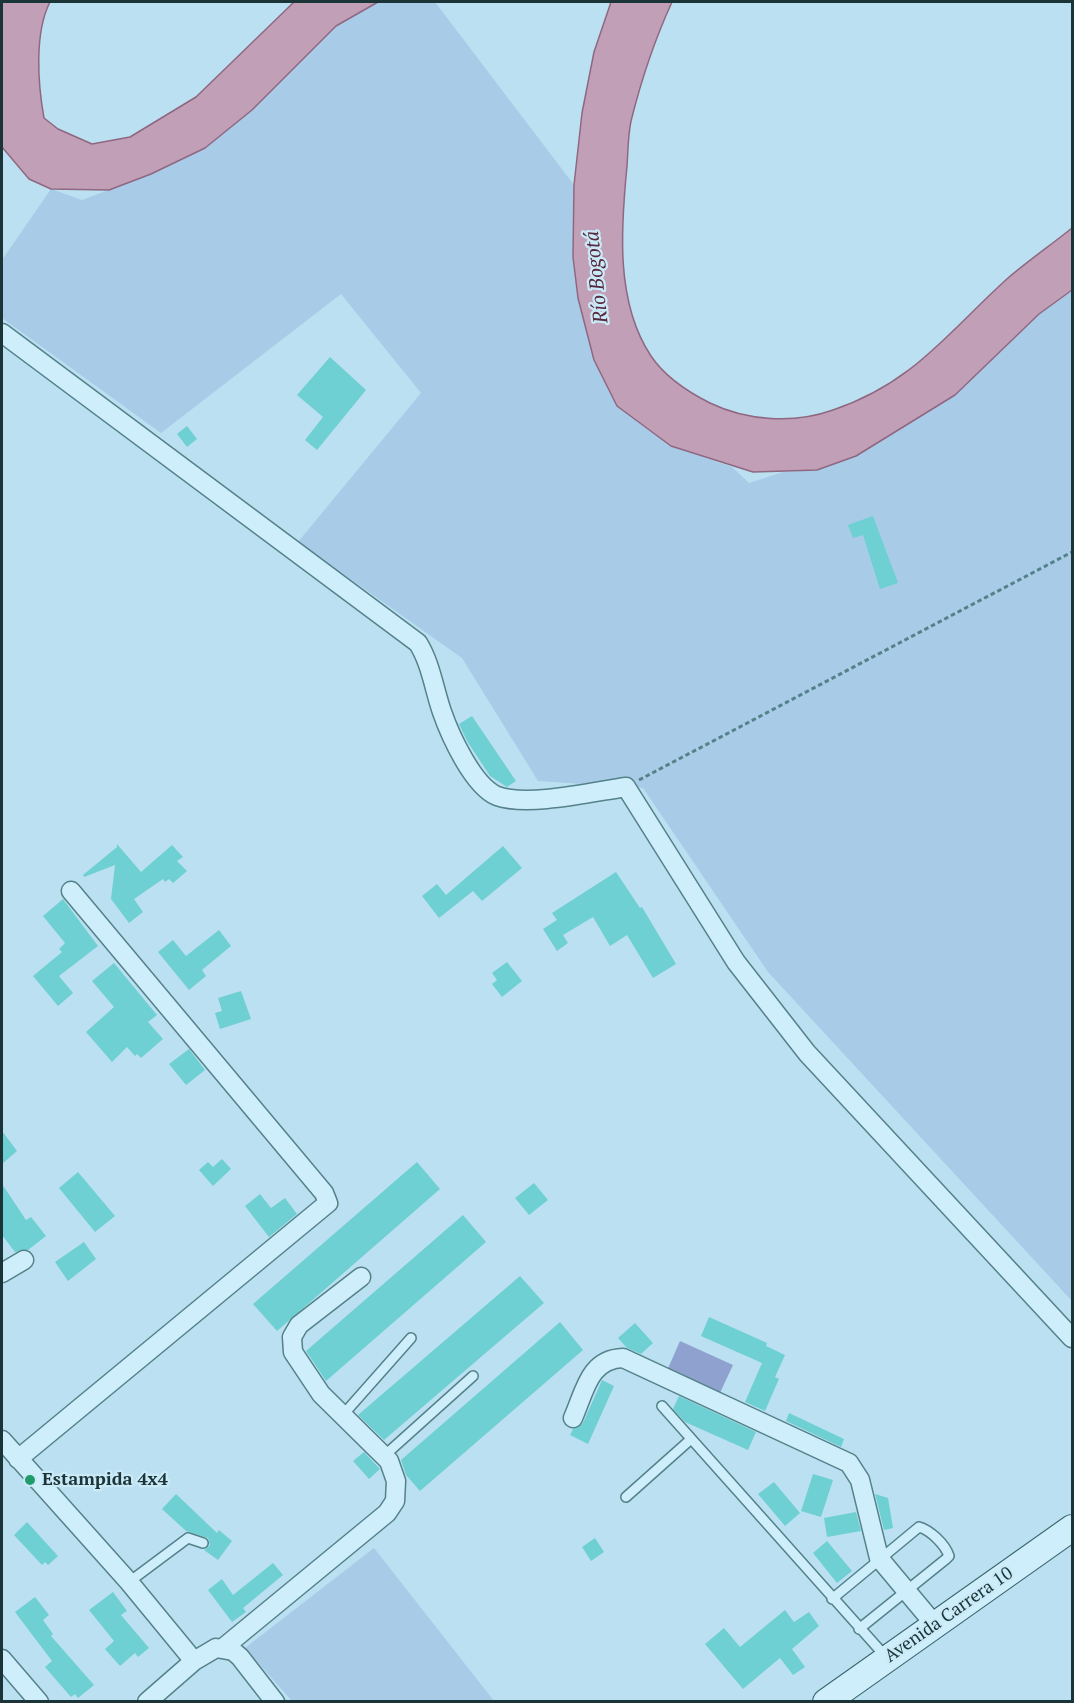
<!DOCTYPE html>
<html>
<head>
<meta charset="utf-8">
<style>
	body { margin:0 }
	#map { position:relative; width:1074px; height:1703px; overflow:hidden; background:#bbe0f1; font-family:"PT Serif",serif }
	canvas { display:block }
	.frame { position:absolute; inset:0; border:3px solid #1a3437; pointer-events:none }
</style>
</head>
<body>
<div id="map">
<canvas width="1074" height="1703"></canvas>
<div class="frame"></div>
</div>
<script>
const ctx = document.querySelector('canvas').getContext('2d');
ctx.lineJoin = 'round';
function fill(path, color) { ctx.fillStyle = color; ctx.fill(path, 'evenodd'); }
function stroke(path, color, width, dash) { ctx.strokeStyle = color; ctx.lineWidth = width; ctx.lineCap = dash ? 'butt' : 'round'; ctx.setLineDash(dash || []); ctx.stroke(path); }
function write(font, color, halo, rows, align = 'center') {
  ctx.font = font + ' "PT Serif",serif'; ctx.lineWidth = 4.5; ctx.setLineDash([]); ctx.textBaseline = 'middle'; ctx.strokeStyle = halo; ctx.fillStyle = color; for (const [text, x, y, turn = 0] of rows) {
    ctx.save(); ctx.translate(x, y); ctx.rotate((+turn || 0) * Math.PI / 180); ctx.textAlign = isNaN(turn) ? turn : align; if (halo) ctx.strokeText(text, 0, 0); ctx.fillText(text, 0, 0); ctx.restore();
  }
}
fill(new Path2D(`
	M378 2H435L574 185 573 256 578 298 671 446 732 467 749 483 783 472 817 470 955 395 1039 314 1072 291V1301L768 972 643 788 538 781 462 658 298 542 421 393 341 294 161 433 2 318V260L51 189 82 200 151 174 205 148 336 25Z
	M374 1548 494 1701H292L245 1648Z`), '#a8cbe7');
fill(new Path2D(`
	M680 1341 733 1365 718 1397 666 1373Z`), '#8fa1cf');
const water = new Path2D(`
	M2 2H50C34 33 38 85 44 118L58 129 92 144 130 137 196 97 294 2H378L336 26 252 110 205 148 151 174 109 190 51 189 29 179 2 147Z
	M611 2H672C655 39 641 81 631 121 628 135 628 152 627 166 621 227 615 302 651 356 665 377 688 392 710 403 747 421 794 424 833 410 914 383 949 331 1008 278 1029 260 1051 245 1072 228V290L1039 314 955 395 856 456 817 470 753 472 671 446 617 406 594 360 578 298 573 257 574 185 582 113 594 52Z`);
fill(water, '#c1a0b7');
stroke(water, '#8f6781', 1.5);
fill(new Path2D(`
	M330 357 366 390 317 450 305 440 323 417 297 395Z
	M187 426 197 439 187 447 177 434Z
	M873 516 898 583 880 589 863 535 853 538 848 525Z
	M472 716 516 781 507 787 490 776 467 741 459 724Z
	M117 844 141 872 172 845 183 857 177 861 187 871 173 883 169 879 165 882 163 879 134 899 143 912 129 923 111 899 115 865 84 877 83 875 117 847Z
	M503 846 522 868 482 901 473 891 439 918 422 896 437 884 446 895Z
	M616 872 640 908 642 907 676 964 653 978 627 935 610 946 593 917 563 935 568 943 557 951 543 929 557 920 552 913Z
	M63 899 98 946 59 976 73 993 58 1006 33 976 62 952 59 949 65 943 43 916Z
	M219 930 231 946 202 970 206 976 189 990 158 952 173 940 186 956Z
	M507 962 522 981 502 997 492 984 497 980 492 973Z
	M114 963 157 1015 148 1022 163 1039 141 1058 137 1054 135 1056 127 1047 112 1062 86 1032 114 1007 92 981Z
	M241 991 251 1019 220 1029 215 1013 222 1011 218 998Z
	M189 1049 205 1070 186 1085 169 1064Z
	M2 1131 17 1151 2 1164Z
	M222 1159 231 1169 213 1186 199 1170 208 1162 213 1167Z
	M417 1162 440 1189 277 1331 253 1304Z
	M78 1172 115 1216 95 1232 59 1188Z
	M534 1183 548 1200 529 1215 515 1198Z
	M2 1184 26 1220 31 1217 46 1236 28 1250 15 1252 2 1235Z
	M260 1194 271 1208 285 1198 297 1214 269 1237 245 1206Z
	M463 1215 486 1242 326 1381 306 1351Z
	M84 1242 96 1259 68 1281 55 1262Z
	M520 1276 544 1303 384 1440 358 1415Z
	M709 1317 767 1343 766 1346 785 1355 775 1377 779 1379 765 1411 745 1402 762 1363 701 1336Z
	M560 1322 583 1350 420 1491 406 1475 401 1460Z
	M635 1323 653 1343 641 1354 627 1348 618 1338Z
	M602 1380 614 1386 588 1444 570 1435 573 1429 583 1423Z
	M679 1396 756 1432 748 1450 685 1422 673 1409Z
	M789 1413 844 1439 841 1447 786 1421Z
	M364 1452 380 1469 369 1479 353 1461Z
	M813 1474 833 1480 821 1517 801 1511Z
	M774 1482 800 1513 785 1526 758 1494Z
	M176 1494 217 1533 219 1530 232 1541 218 1560 204 1550 210 1545 208 1538 186 1531 162 1509Z
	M875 1494 888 1498 893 1528 884 1530Z
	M856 1512 861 1531 827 1537 824 1518Z
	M27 1522 58 1556 48 1565 45 1562 42 1565 14 1535Z
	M595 1538 604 1552 591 1561 582 1547Z
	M827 1541 852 1571 837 1583 813 1553Z
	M273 1563 283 1575 243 1608 246 1612 232 1622 208 1590 222 1579 233 1595Z
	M113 1592 127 1611 121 1615 149 1648 138 1657 135 1653 120 1666 105 1649 114 1641 89 1610Z
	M35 1597 49 1615 43 1620 53 1634 51 1636 94 1685 78 1698 75 1694 71 1697 45 1667 52 1661 15 1612Z
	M785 1610 794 1622 809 1612 819 1626 792 1649 805 1667 793 1675 780 1658 743 1689 705 1644 724 1628 740 1647Z`), '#6ed0d2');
const lane = new Path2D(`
	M662 1406 886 1657
	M342 1416 411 1338
	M384 1456 473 1376
	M626 1497 690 1440
	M129 1582 188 1538 203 1543
	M832 1599 919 1527C930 1530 945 1544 949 1556L946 1559 859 1629`);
const street = new Path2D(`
	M2 333 418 643C431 664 434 689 442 712 450 735 473 786 497 796 528 807 592 792 626 787L736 962 807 1053 1072 1338
	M2 1273 24 1260
	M573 1418C585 1391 589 1359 623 1358L849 1463 860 1480 879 1558 935 1625
	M2 1440 129 1582 194 1661
	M18 1459 328 1203 324 1193 71 891
	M223 1648 387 1513 395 1501 396 1481 389 1461 321 1394 293 1352 292 1337 299 1325 361 1277
	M2 1659 39 1702
	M147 1702 194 1661 216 1648 233 1651 240 1657 275 1702`);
const secondary = new Path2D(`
	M826 1702 1072 1528`);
stroke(lane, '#548289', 12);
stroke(street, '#548289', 21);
stroke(secondary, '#38656b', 28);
stroke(new Path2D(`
	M639 780 1072 552`), '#548289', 3, [4.5, 3]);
stroke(lane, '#cfeefb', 9);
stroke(street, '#cfeefb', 18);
stroke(secondary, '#cfeefb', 26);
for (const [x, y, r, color] of [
	[30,1480,6,"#209c6a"]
]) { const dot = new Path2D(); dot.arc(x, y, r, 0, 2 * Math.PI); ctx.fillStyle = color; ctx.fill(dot); stroke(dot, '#cbeaf8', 2); }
write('bold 18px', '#1a3437', '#cbeaf8', [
	["Estampida 4x4",42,1480]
], 'left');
write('18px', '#1a3437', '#cbeaf8', [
	["Avenida Carrera 10",949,1615,-35]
]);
write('italic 20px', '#58283e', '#cbeaf8', [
	["Río Bogotá",597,277,-96]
]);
</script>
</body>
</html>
